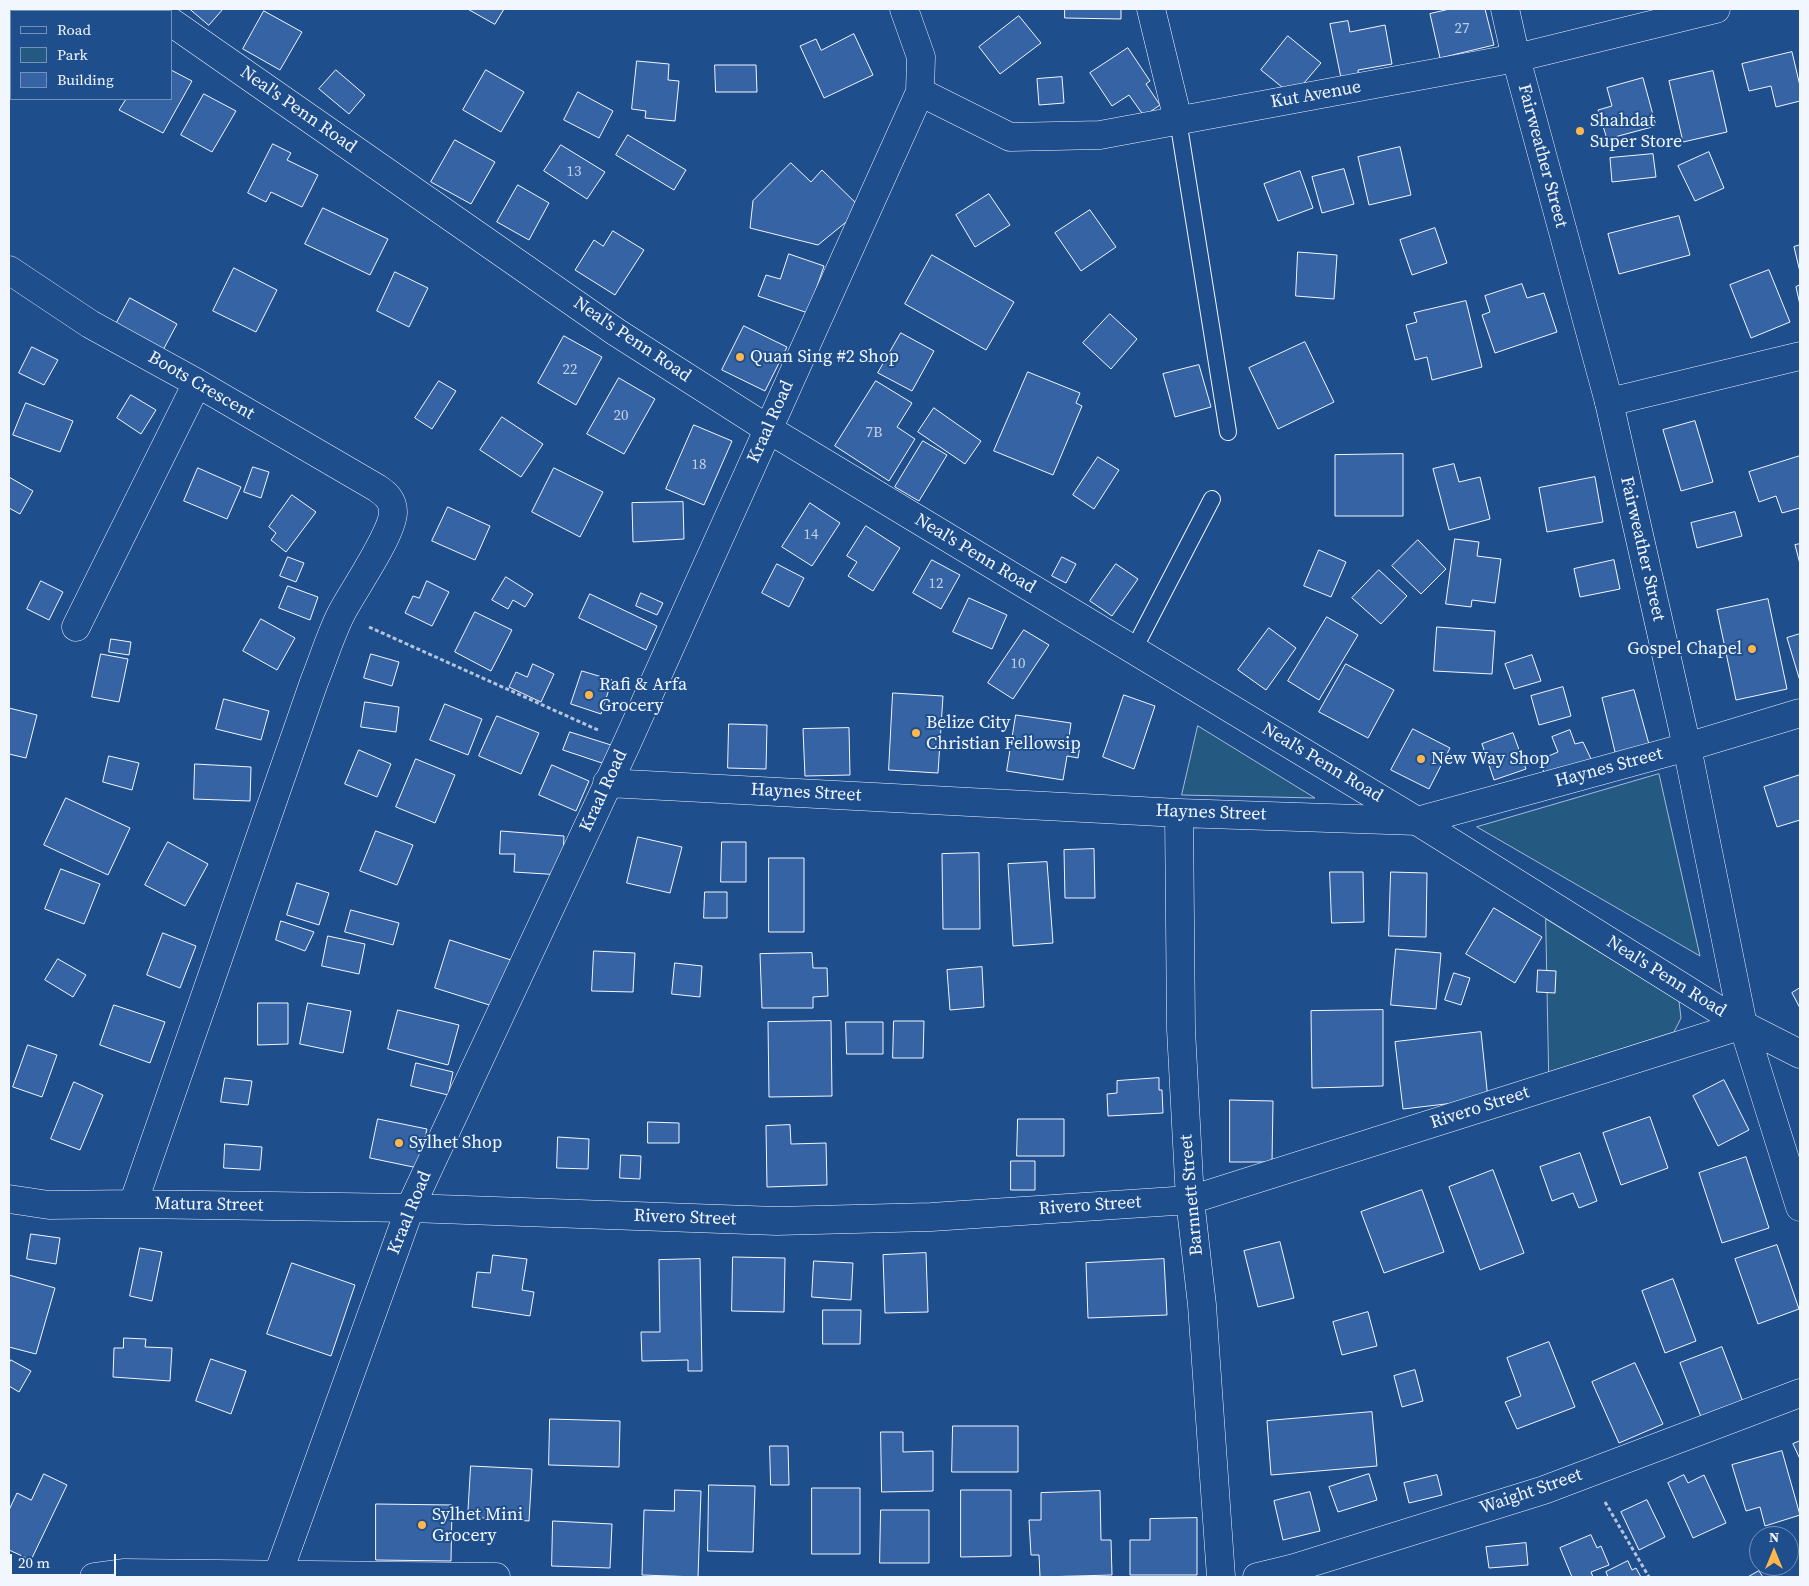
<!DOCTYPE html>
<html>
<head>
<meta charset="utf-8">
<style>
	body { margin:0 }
	#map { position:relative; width:1809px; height:1586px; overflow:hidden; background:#1f4e8c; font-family:"Source Serif 4",serif }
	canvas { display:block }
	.frame { position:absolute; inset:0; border:10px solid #f2f6ff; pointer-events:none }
	.legend { position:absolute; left:10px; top:10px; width:162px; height:90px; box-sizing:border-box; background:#1f4e8c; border:1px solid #7391ba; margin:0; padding:6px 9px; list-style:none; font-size:15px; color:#f2f6ff }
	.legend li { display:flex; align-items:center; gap:10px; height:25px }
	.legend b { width:25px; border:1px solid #7391ba }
	.north { position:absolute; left:1749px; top:1526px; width:50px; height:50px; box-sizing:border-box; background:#1f4e8c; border:1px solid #7391ba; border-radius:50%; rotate:0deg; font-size:14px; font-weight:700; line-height:20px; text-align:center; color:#f2f6ff }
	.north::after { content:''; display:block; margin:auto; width:18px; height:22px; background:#ffb74d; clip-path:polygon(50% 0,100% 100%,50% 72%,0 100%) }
	.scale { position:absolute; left:10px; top:1554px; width:106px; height:22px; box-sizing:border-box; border:2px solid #f2f6ff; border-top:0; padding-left:6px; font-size:15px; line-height:18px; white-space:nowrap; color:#f2f6ff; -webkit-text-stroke:4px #1f4e8c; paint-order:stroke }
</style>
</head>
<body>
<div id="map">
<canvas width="1809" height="1586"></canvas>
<div class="frame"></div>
<ul class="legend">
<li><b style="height:6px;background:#1f4e8c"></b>Road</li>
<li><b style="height:14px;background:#245a82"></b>Park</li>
<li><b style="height:14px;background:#3563a3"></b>Building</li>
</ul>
<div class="north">N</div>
<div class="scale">20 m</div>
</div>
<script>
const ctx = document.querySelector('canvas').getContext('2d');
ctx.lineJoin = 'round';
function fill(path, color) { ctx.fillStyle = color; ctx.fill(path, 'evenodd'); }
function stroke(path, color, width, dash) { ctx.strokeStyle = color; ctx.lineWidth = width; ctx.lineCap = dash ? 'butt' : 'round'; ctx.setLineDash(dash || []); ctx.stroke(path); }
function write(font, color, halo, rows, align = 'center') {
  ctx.font = font + ' "Source Serif 4",serif'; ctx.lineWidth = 4; ctx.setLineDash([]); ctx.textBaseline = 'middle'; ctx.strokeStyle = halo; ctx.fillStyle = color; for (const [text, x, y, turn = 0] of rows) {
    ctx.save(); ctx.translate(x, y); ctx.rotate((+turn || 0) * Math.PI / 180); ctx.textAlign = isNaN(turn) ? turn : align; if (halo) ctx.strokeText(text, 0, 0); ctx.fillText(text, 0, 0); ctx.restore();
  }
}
const green = new Path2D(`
	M1198 726 1315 798 1182 795Z
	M1659 774 1700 956 1477 827Z
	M1546 919 1679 1001 1681 1018 1674 1032 1549 1072Z`);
fill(green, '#245a82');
stroke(green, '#a8bbd7', 1);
const building = new Path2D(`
	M9 9H48L46 11H11V43L9 47Z
	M58 9H84L88 11H56Z
	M190 9H223L209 25Z
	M468 9H504L495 24Z
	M1065 9H1121V19L1065 18Z
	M1450 9H1485L1494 45 1440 58 1430 14Z
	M264 11 302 32 280 70 243 49Z
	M1019 16 1041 43 1000 74 979 47Z
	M1348 21 1350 32 1385 25 1392 64 1358 70 1359 80 1342 83 1330 24Z
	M854 34 873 75 824 98 800 46 816 39 821 50Z
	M1288 36 1321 63 1293 96 1261 70Z
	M1128 48 1150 81 1146 84 1160 105 1144 116 1129 95 1112 106 1090 73Z
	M1792 52 1800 86V101L1776 107 1771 86 1749 91 1742 64Z
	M637 61 669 64 668 80 679 81 675 121 645 118 646 111 632 109Z
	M715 65H756L757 92H716Z
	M171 70 192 81 163 133 119 110 126 99H171Z
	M336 70 365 95 349 114 319 89Z
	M486 70 524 92 501 132 463 110Z
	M1713 71 1727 132 1683 142 1669 81Z
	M1062 77 1064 103 1039 105 1037 79Z
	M1643 78 1656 126 1607 139 1598 110 1612 106 1607 88Z
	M578 92 613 111 599 138 564 120Z
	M204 94 236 111 212 152 181 135Z
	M628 135 686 170 674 190 616 155Z
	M455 140 495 162 471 204 431 182Z
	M273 144 291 153 287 160 318 175 302 207 271 192 266 202 248 193Z
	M561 145 605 172 587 199 544 171Z
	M1400 147 1411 195 1369 205 1358 157Z
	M1709 152 1724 188 1695 201 1678 166Z
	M1653 154 1656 177 1612 182 1610 158Z
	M791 163 811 182 822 170 862 209 818 245 750 228 753 201Z
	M1344 169 1354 204 1322 213 1312 177Z
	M1300 171 1313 208 1278 221 1264 184Z
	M518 185 549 203 529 240 497 222Z
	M989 194 1010 225 975 247 956 215Z
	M323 208 388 239 370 275 305 244Z
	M1090 210 1116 247 1081 271 1055 233Z
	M1679 216 1690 255 1619 274 1608 234Z
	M1435 228 1447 263 1412 275 1400 240Z
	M613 231 644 250 615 295 575 270 594 240 603 246Z
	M1800 245V272L1794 247Z
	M1298 252 1337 255 1334 299 1296 296Z
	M789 254 824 266 808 313 758 296 766 275 780 279Z
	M932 255 1014 302 986 350 905 304Z
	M234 268 277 290 256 332 213 311Z
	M1769 270 1790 322 1751 338 1730 285Z
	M395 272 428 288 409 327 377 311Z
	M1522 284 1527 298 1544 293 1557 332 1495 353 1482 315 1490 312 1485 296Z
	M1800 285V305L1796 287Z
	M130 298 177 324 162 352 115 326Z
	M1466 301 1482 367 1432 380 1427 357 1415 360 1406 325 1417 322 1414 313Z
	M1110 314 1137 339 1111 369 1083 343Z
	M744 326 787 347 765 391 722 370Z
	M901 333 934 351 912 391 878 373Z
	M564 336 602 357 576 405 538 383Z
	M1305 342 1334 402 1278 429 1249 368Z
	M32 347 58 360 44 385 19 373Z
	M1199 365 1211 407 1175 417 1163 374Z
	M1028 372 1080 393 1076 403 1082 406 1053 475 994 451Z
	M619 378 655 399 624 454 587 434Z
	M439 381 456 391 432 429 415 418Z
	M876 381 912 403 897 427 915 439 889 481 835 446Z
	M131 395 156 410 141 434 117 418Z
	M26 403 73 421 60 452 13 435Z
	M934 408 981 441 965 464 918 432Z
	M502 417 543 444 521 477 480 450Z
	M1695 421 1713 482 1681 491 1663 430Z
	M694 425 732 441 704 505 666 489Z
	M923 441 947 455 919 501 895 487Z
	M1403 454V516H1335V455Z
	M1800 456V508L1782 513 1776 496 1759 502 1749 472Z
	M1098 457 1119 470 1094 509 1073 495Z
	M1454 464 1459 482 1480 477 1490 519 1449 530 1433 469Z
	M253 467 269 472 261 498 244 492Z
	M198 468 241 487 227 519 184 501Z
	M554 468 603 492 580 537 532 512Z
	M9 477 33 491 20 514 9 508Z
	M1595 477 1603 522 1547 532 1539 488Z
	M292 495 316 512 286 552 271 540 276 533 269 527Z
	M683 502 684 539 633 542 632 503Z
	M810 503 840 523 812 566 782 547Z
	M448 507 490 526 475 560 432 541Z
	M1735 512 1742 536 1697 548 1691 523Z
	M866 526 900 548 873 591 848 576 857 562 847 556Z
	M1455 539 1479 542 1477 556 1501 559 1495 603 1472 600 1471 607 1446 604Z
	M1418 540 1446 569 1421 594 1392 566Z
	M1800 544V564L1795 545Z
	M1319 550 1346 562 1331 597 1304 586Z
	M288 557 304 563 296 582 280 576Z
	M1062 557 1076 564 1066 583 1052 576Z
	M932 560 960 575 941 609 913 593Z
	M1614 560 1620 589 1580 597 1574 569Z
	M777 564 804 578 789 607 762 593Z
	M1116 564 1138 579 1112 616 1090 601Z
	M1379 570 1407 596 1381 624 1352 598Z
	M506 577 533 594 525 607 513 600 508 609 492 600Z
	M41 581 63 592 49 620 27 609Z
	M427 581 449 592 432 626 405 613 413 596 419 598Z
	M288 586 318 597 310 620 279 608Z
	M641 593 663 603 657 615 636 606Z
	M590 594 657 626 646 650 579 618Z
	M969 598 1007 615 992 649 953 632Z
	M1768 599 1787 689 1736 700 1717 610Z
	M475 612 512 630 491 671 455 652Z
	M1327 617 1358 635 1319 700 1288 681Z
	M261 619 295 638 277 670 243 651Z
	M1437 627 1495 631 1492 674 1434 671Z
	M1269 628 1296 648 1266 690 1238 670Z
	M1024 630 1049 645 1013 699 988 683Z
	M1800 634V681L1787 638Z
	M111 639 131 642 129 655 109 652Z
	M101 654 128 659 119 702 92 697Z
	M371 654 399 662 392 686 364 678Z
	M1532 655 1541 681 1514 689 1505 664Z
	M533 664 554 674 541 702 509 687 516 672 527 677Z
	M1346 664 1394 690 1368 738 1319 712Z
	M582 671 612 680 601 714 571 704Z
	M1563 687 1571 716 1539 725 1531 696Z
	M1634 690 1650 748 1616 756 1602 698Z
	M893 693 943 696 938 773 889 770Z
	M1124 695 1155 706 1134 769 1103 757Z
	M224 699 269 711 261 740 216 729Z
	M365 702 399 707 396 732 361 727Z
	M445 704 482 719 468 755 430 740Z
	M9 708 37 715 26 758 9 754Z
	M1016 715 1071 723 1068 744 1080 746 1078 758 1067 756 1063 780 1007 771Z
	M497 716 539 733 521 774 479 756Z
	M729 724 767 725 766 769 728 768Z
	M849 728 850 775 805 776 803 729Z
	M1413 729 1450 748 1429 789 1391 770Z
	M1570 730 1575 744 1583 742 1592 761 1547 779 1539 760 1558 752 1552 737Z
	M570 732 611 745 605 764 563 750Z
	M1513 733 1526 769 1494 780 1482 744Z
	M359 750 391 764 377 797 345 784Z
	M109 756 139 763 132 790 103 782Z
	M416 759 455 775 435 823 396 807Z
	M195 764 251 767 250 801 194 799Z
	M552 765 589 781 576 811 539 795Z
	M1800 775V820L1777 827 1764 787Z
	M66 798 130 828 108 875 44 845Z
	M376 831 413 845 397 885 360 871Z
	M501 831 564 836 562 875 514 872 515 854H500Z
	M638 837 682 847 670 893 627 883Z
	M168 842 208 864 185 906 145 885Z
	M722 842H746V882H721Z
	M1094 849 1095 898H1065L1064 850Z
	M979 853 980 929H943L942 854Z
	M769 858H804V932H769Z
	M1047 862 1053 943 1013 946 1008 864Z
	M61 869 100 884 84 924 45 909Z
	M1330 872H1363L1364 922 1332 923Z
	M1391 872 1427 873 1426 937 1389 936Z
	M297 883 329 893 319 925 287 915Z
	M705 892H727V918H704Z
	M1494 908 1542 937 1515 983 1466 954Z
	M351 910 399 923 393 945 345 932Z
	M281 921 314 932 305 951 276 940Z
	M163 933 196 946 180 988 147 975Z
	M328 936 365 944 359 974 322 966Z
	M450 940 514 961 499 1008 435 988Z
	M1396 949 1441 953 1436 1009 1391 1005Z
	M594 951 635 953 633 992 592 991Z
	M812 953 813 968H827L828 996 813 997V1008H762L760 954Z
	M58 959 86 975 73 997 45 980Z
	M675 963 702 966 700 997 672 994Z
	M982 967 984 1007 950 1010 947 970Z
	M1538 970 1556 971 1555 993 1537 992Z
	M1454 973 1470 978 1461 1005 1445 1000Z
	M1800 988V1008L1792 993Z
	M258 1003H288V1044L258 1045Z
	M308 1003 351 1011 343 1053 300 1044Z
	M114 1005 165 1022 150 1063 100 1045Z
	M398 1010 459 1025 448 1065 388 1049Z
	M1383 1010V1086L1312 1088 1311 1011Z
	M831 1021 832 1096 769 1097 768 1022Z
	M894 1021H924L923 1058H893Z
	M846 1022H883V1054H847Z
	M1481 1032 1488 1099 1403 1109 1395 1042Z
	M28 1045 57 1055 42 1097 13 1087Z
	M416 1063 453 1072 448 1095 411 1086Z
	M225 1078 252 1081 248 1105 221 1102Z
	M1159 1078V1090H1162L1163 1113 1108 1116 1107 1094 1117 1093V1081Z
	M1724 1080 1749 1130 1718 1146 1693 1096Z
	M74 1082 103 1095 80 1150 51 1139Z
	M1230 1100 1273 1101 1272 1162H1230Z
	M1650 1117 1668 1168 1621 1185 1603 1133Z
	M378 1119 427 1129 418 1168 370 1158Z
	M1018 1119H1064V1156H1017Z
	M648 1122 679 1123V1143H648Z
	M790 1125 791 1144 826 1143 827 1185 767 1187 766 1126Z
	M558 1137 589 1139 588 1169 557 1168Z
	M225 1144 262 1147 260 1170 224 1168Z
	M1580 1153 1597 1201 1579 1208 1573 1193 1552 1201 1540 1167Z
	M621 1155 641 1156 640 1179 620 1178Z
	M1746 1157 1769 1228 1722 1243 1699 1173Z
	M1011 1161H1035V1190H1011Z
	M1493 1170 1524 1253 1480 1270 1449 1187Z
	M1422 1190 1444 1252 1384 1273 1361 1212Z
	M31 1234 60 1238 56 1264 27 1259Z
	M1280 1242 1294 1298 1258 1307 1244 1251Z
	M1777 1245 1799 1309 1758 1324 1735 1259Z
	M140 1248 162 1252 152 1301 130 1296Z
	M926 1253 928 1312 885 1313 883 1255Z
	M493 1255 527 1259 522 1290 534 1292 530 1316 472 1307 477 1272 490 1273Z
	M733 1257 785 1258 784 1312 732 1311Z
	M700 1259 702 1371H688V1360L642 1361 641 1332H660L659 1260Z
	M1164 1259 1167 1315 1088 1318 1086 1263Z
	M814 1261 853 1263 851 1300 812 1297Z
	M292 1263 355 1285 331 1356 267 1334Z
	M9 1275 55 1288 36 1354 9 1347Z
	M1673 1279 1696 1341 1665 1353 1642 1291Z
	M823 1310H861L860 1344H823Z
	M1368 1312 1377 1346 1342 1355 1333 1322Z
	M124 1338 146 1339 145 1347 172 1348 170 1381 113 1377 114 1348H123Z
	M1549 1342 1575 1407 1517 1429 1505 1402 1521 1396 1507 1358Z
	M1722 1347 1743 1402 1701 1417 1680 1363Z
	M211 1359 246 1371 231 1414 196 1401Z
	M11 1360 31 1371 19 1392 9 1386V1364Z
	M1635 1363 1663 1424 1619 1443 1592 1382Z
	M1415 1370 1423 1401 1402 1407 1394 1376Z
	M1372 1412 1377 1466 1271 1475 1267 1421Z
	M550 1419 620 1421 619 1467 549 1465Z
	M953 1426H1018V1472H952Z
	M881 1432H903V1452L933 1451V1491L882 1492Z
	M1800 1441V1459L1793 1444Z
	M770 1446H788L789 1485H771Z
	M1782 1451 1800 1515 1765 1526 1760 1507 1746 1511 1732 1465Z
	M471 1466 532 1469 529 1521 468 1517Z
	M44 1474 67 1485 31 1560 9 1550V1510L17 1493 31 1500Z
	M1369 1474 1377 1500 1338 1512 1329 1487Z
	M1437 1475 1442 1495 1409 1503 1404 1483Z
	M1684 1475 1688 1483 1704 1475 1726 1523 1693 1538 1668 1483Z
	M709 1485 755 1486 753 1552 708 1551Z
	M812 1488H860V1554H812Z
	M675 1490 701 1491 698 1577 642 1575 644 1510 674 1511Z
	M961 1490H1011V1556L961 1557Z
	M1100 1491 1101 1540H1111L1112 1575 1040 1577 1039 1555H1031L1029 1520H1041V1493Z
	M1310 1492 1320 1531 1283 1540 1274 1501Z
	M1647 1500 1665 1537 1639 1550 1621 1512Z
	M376 1504 452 1505 451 1561 376 1560Z
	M881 1510H929V1563H880Z
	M1197 1518V1575H1130V1540H1150V1519Z
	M553 1521 612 1524 610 1568 552 1566Z
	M1591 1535 1597 1548 1601 1546 1609 1565 1591 1572 1593 1577H1572L1560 1548Z
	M1526 1543 1528 1565 1489 1568 1486 1547Z
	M1628 1561 1632 1570 1636 1568 1641 1577H1608L1606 1572Z
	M1759 1571 1763 1577H1748Z`);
fill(building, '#3563a3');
stroke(building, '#f2f6ff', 1);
const lane = new Path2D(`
	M1178 120 1228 432
	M1134 649 1212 499`);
const street = new Path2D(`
	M1151 9 1178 120
	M920 92 1010 137 1100 135 1516 58 1716 9
	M9 270 90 324 197 383 377 488C386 494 393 500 393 512 393 534 352 592 341 614 330 636 323 660 314 682L133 1204
	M1609 402 1800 356
	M76 627 197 383
	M607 783 1179 813 1417 821 1687 747 1800 713
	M1179 813 1181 1029 1190 1200 1202 1305 1221 1577
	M9 1199 49 1205 133 1204 410 1208 777 1221 931 1217 1190 1200 1743 1025
	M94 1577 123 1573 496 1577
	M277 1577 410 1208 627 743 920 92 921 57 904 9
	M1257 1577 1294 1568 1544 1490 1800 1393`);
const secondary = new Path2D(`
	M1505 9 1516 58 1609 402 1687 747 1743 1025 1800 1207
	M171 22 616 332 768 429 1417 821 1743 1025 1800 1054`);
stroke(lane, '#f2f6ff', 18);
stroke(street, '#f2f6ff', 29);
stroke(secondary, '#f2f6ff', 29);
stroke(new Path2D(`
	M369 627 598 730
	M1605 1502 1649 1577`), '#b3c4dc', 3, [4, 2.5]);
stroke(lane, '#1f4e8c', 16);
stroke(street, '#1f4e8c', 28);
stroke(secondary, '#1f4e8c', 28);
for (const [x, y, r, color] of [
	[1580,131,5,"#ffb74d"],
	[740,357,5,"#ffb74d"],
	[1752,649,5,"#ffb74d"],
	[589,695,5,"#ffb74d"],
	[916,733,5,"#ffb74d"],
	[1421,759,5,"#ffb74d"],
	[399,1143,5,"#ffb74d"],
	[422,1525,5,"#ffb74d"]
]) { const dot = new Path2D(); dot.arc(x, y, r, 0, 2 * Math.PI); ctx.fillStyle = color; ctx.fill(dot); stroke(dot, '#1f4e8c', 2); }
write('15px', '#c3d1e8', null, [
	["27",1462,29],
	["13",574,172],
	["22",570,370],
	["20",621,416],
	["7B",874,433],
	["18",699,465],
	["14",811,535],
	["12",936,584],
	["10",1018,664]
]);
write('18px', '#f2f6ff', '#1f4e8c', [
	["Kut Avenue",1316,95,-10],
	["Neal's Penn Road",298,110,35],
	["Fairweather Street",1542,156,75],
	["Neal's Penn Road",632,340,34],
	["Boots Crescent",201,386,30],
	["Kraal Road",771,422,-66],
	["Fairweather Street",1642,549,77],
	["Neal's Penn Road",975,554,31],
	["Neal's Penn Road",1322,763,31],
	["Haynes Street",1609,768,-15],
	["Kraal Road",604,791,-65],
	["Haynes Street",806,793,3],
	["Haynes Street",1211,813,2],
	["Neal's Penn Road",1666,977,32],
	["Rivero Street",1480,1108,-18],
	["Barnnett Street",1192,1195,-95],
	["Matura Street",209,1205,1],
	["Rivero Street",1090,1206,-4],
	["Kraal Road",410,1213,-68],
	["Rivero Street",685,1218,2],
	["Waight Street",1531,1492,-19]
]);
write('18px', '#f2f6ff', '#1f4e8c', [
	["Shahdat",1590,121],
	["Super Store",1590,142],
	["Quan Sing #2 Shop",750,357],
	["Gospel Chapel",1742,649,"right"],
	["Rafi & Arfa",599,685],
	["Grocery",599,706],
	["Belize City",926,723],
	["Christian Fellowsip",926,744],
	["New Way Shop",1431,759],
	["Sylhet Shop",409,1143],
	["Sylhet Mini",432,1515],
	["Grocery",432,1536]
], 'left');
</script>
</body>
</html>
